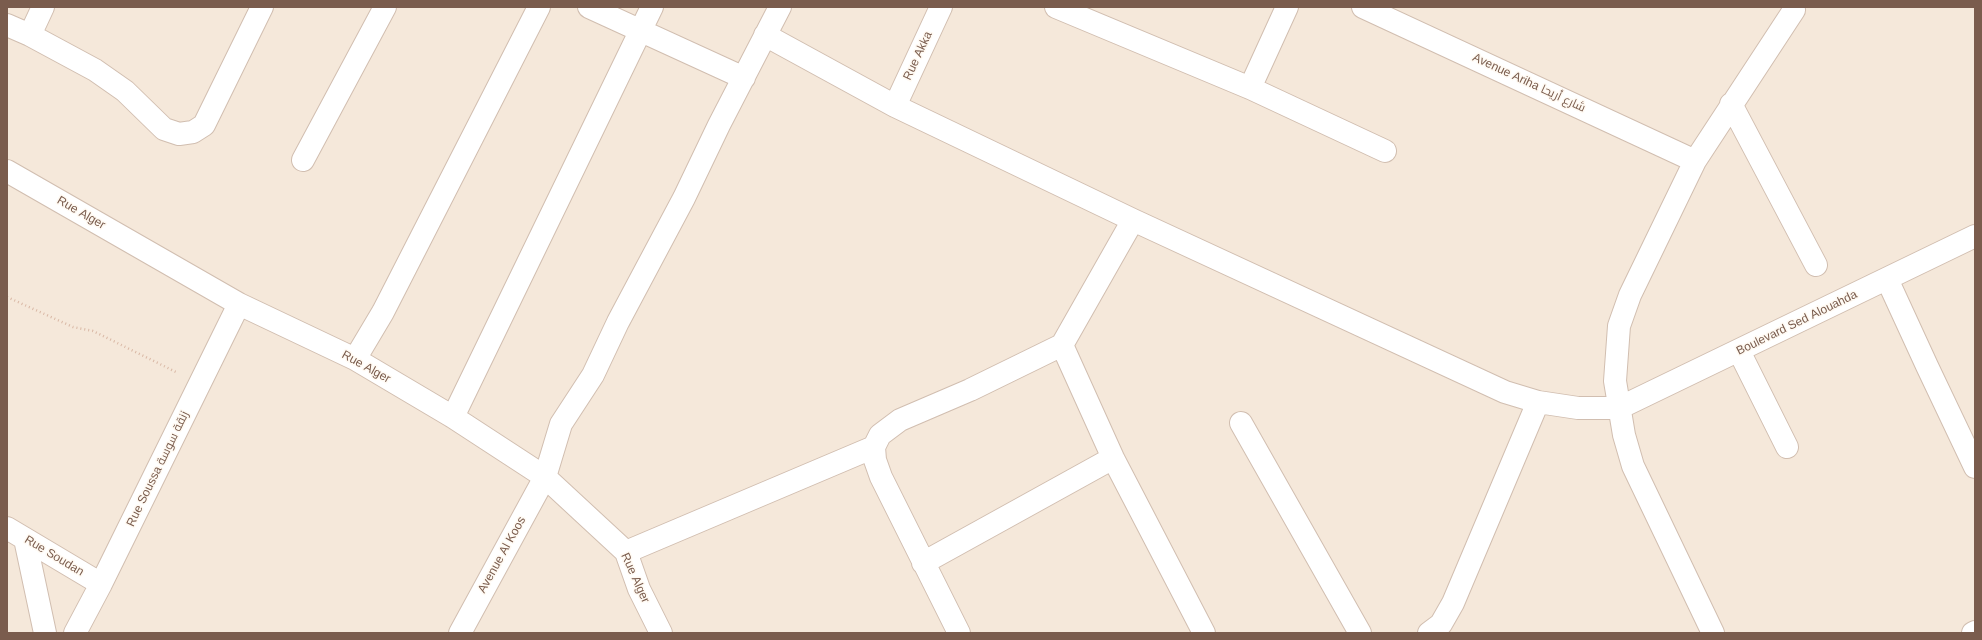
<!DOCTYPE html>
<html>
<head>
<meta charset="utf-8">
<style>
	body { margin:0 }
	#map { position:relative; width:1982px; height:640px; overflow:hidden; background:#fdf6ec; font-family:Helvetica,sans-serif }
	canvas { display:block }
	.frame { position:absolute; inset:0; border:8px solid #7a5c4d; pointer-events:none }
</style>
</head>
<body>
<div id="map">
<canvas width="1982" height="640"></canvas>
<div class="frame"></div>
</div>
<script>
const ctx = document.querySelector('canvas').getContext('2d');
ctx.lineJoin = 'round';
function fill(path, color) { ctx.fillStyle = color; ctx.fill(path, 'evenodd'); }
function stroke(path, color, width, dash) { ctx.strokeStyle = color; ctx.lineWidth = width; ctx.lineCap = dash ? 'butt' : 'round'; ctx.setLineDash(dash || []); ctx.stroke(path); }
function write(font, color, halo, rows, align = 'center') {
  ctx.font = font + ' Helvetica,Cairo,sans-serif'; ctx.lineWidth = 3; ctx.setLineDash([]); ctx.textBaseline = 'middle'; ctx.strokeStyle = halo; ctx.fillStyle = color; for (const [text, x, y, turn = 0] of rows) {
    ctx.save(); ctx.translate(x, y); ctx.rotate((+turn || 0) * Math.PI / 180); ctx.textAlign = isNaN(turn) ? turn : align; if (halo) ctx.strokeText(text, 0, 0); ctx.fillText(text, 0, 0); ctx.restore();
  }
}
fill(new Path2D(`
	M7 7H1975V633H7Z`), '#f5e8da');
const street = new Path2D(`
	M589 7 744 78
	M1056 7 1250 88 1385 151
	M1363 7 1695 161
	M7 25 30 35 95 70 125 91 164 129 179 134 193 132 204 125 262 7
	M30 35 43 7
	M765 35 895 106 1133 220 1505 392 1538 402
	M1250 88 1287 7
	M1731 104 1816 265
	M895 106 941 7
	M303 160 385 7
	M7 171 239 304 355 359 453 417 545 477 626 552 639 589 661 633
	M1887 279 1927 366 1975 467
	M1062 345 1113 458 1204 633
	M1739 351 1787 447
	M355 359 383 312 539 7
	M453 417 652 7
	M1241 423 1360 633
	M7 528 101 584
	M25 539 45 633
	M626 552 874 447
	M923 563 1113 458
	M75 633 101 584 239 304
	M460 633 545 477 561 424 593 375 618 322 684 198 719 125 780 7
	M959 633 881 477 875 460 874 447 880 435 900 420 970 390 1062 345 1133 220
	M1429 633 1441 624 1453 603 1538 402 1578 408H1619L1975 236
	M1713 633 1633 466 1624 435 1615 381 1619 326 1630 295 1695 161 1794 10
	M1973 633 1975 632`);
stroke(street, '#d1beb0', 24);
stroke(new Path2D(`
	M7 297 73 327 93 331 176 372`), '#d9b8a5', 2.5, [1, 3]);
stroke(street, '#fff', 22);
write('12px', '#7a5c4d', '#fffaf3', [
	["Rue Akka",918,56,-65],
	["Avenue Ariha شارع أريحا",1529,83,25],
	["Rue Alger",81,213,30],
	["Boulevard Sed Alouahda",1797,323,-26],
	["Rue Alger",366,367,29],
	["Rue Soussa زنقة سوسة",158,469,-64],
	["Avenue Al Koos",502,555,-61],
	["Rue Soudan",54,556,31],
	["Rue Alger",635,578,66]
]);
</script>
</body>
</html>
